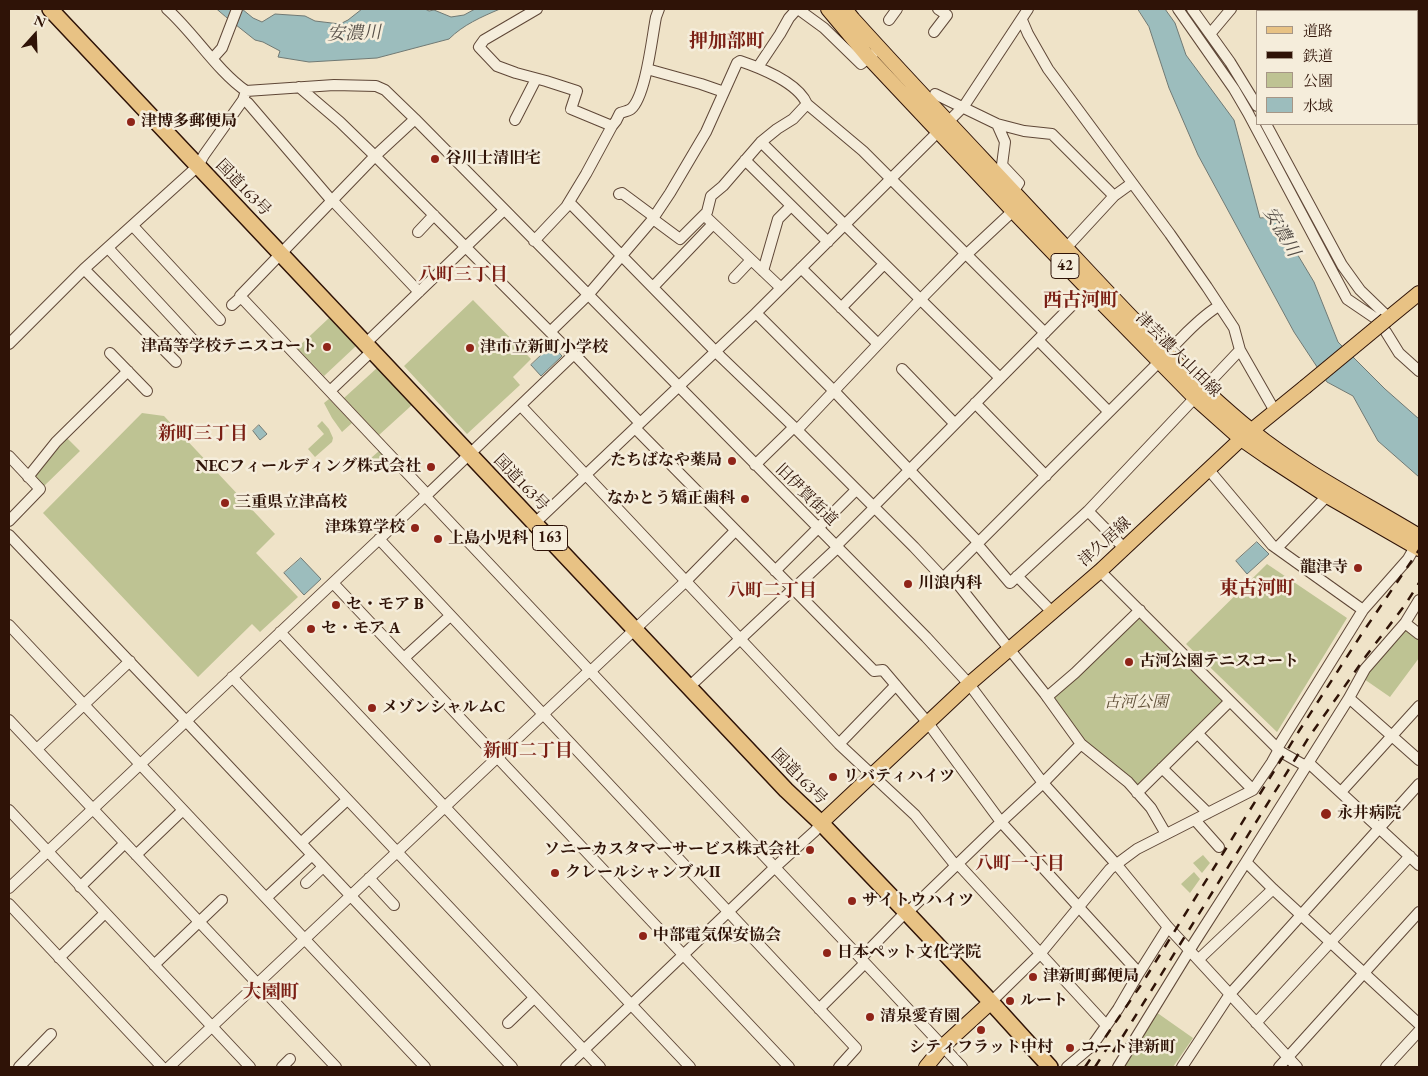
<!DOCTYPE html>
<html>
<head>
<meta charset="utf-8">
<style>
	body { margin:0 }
	#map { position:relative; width:1428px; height:1076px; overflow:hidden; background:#efe3c8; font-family:"EB Garamond","Noto Serif JP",serif }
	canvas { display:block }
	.frame { position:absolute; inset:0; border:10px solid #2f1307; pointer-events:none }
	.legend { position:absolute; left:1256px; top:10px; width:162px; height:115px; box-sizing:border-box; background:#f5eddb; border:1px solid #a69686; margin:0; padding:6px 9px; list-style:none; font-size:15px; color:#2f1307 }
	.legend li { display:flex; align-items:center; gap:10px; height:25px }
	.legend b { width:25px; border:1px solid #a69686 }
	.north { position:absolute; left:10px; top:10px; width:50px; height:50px; -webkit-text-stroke:4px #f5eddb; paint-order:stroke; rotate:20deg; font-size:14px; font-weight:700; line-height:20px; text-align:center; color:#2f1307 }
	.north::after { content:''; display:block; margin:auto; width:18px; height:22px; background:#2f1307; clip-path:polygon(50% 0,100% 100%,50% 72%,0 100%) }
</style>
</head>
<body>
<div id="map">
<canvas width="1428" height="1076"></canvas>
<div class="frame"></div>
<ul class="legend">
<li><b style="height:6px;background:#e8c284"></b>道路</li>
<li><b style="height:6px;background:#2f1307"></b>鉄道</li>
<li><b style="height:14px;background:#bec393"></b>公園</li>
<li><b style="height:14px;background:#9cbdbd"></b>水域</li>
</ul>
<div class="north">N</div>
</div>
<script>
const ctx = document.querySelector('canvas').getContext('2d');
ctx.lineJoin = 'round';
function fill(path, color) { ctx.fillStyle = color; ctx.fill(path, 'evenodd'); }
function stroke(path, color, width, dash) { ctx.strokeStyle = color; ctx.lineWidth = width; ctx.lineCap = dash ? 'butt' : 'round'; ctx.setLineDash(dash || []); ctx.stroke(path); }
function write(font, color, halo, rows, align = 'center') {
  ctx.font = font + ' "EB Garamond","Noto Serif JP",serif'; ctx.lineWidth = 5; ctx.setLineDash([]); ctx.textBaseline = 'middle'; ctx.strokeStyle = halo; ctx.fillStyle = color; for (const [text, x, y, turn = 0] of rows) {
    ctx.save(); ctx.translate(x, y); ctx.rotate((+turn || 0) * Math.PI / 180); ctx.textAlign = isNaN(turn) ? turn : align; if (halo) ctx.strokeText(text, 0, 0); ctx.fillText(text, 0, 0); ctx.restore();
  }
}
fill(new Path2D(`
	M473 300 531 359 513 377 520 385 467 434 404 366Z
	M329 318 356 346 324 376 297 348Z
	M377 368 412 405 379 435 344 398Z
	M329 399 352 423 342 432 332 418 324 403Z
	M142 413 164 416 275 534 256 553 298 597 260 632 252 624 198 677 43 513Z
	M322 421 329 429 333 438 332 442 315 457 308 449 324 434 317 426Z
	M67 438 80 451 43 487 35 478 36 475Z
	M379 451 392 464 387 469 371 458Z
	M1267 564 1347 618 1277 732 1186 644Z
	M1139 618H1143L1223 699V702L1139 787 1136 786 1084 741 1054 700V697Z
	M1406 629 1419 639V658L1390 697 1364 679 1379 657Z
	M1203 855 1210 863 1202 873 1193 863Z
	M1194 872 1200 879 1190 893 1181 884Z
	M1156 1012 1193 1038 1173 1067H1121Z`), '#bec393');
const water = new Path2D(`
	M217 9H242L253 18 262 22 275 14 305 16 315 21 340 24 348 20 362 9H425L429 11 434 10 451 17 464 15 475 9H500C481 17 463 25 449 39L377 58 309 62 278 57 280 51 263 42 255 40 226 17Z
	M1138 9H1165L1175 23 1186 55 1234 120 1260 218 1275 217 1314 282 1338 342 1385 389 1419 419V477L1378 441 1353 396 1327 382 1294 332 1198 155 1169 88 1149 27Z
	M552 345 562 356 541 376 531 365Z
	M259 425 267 434 260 440 253 431Z
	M1257 542 1269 554 1247 574 1236 561Z
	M301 558 321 579 304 595 284 573Z`);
fill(water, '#9cbdbd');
stroke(water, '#707974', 1);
const minor = new Path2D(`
	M167 9C194 33 217 71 246 91L334 85 376 86 385 90 415 119 926 637 969 684 1043 783 1117 865 1168 927 1297 1067
	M537 9 484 40 479 47 497 66 516 73 546 81 577 91 571 109 612 126
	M798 9 824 28 861 64 873 54
	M1178 9 1234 89 1248 113 1347 299 1375 318 1386 332 1399 353 1419 371
	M1192 9 1230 62 1257 106
	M889 20 897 9
	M1022 20 1028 34 1048 69 1170 234 1207 287 1234 328 1240 350 1272 406
	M934 32 947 15 938 9
	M1210 34 1231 9
	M213 58 222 48 237 9
	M758 67 780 34 789 18 797 9
	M647 69 701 84 724 92
	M299 87 340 122 375 156 573 355 576 356 640 423
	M935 94 997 124 1024 131 1052 134 1114 196
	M243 100 248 103 332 201
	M415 119 375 156 240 296 424 491 427 498 882 981 962 1067
	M515 120 536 79
	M1266 124 1342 265 1360 290 1389 318
	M761 142 1000 378
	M745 160 828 242
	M619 194 622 193 653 216V219L680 239 707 212 711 196 723 186 761 142 777 129 793 119 807 104
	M332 200 419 292
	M569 202 721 357 797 430 914 547 943 578 1159 362C1172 347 1201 316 1219 306
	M704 215 781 288
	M654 217 670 193 706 132 737 63 740 61C761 68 798 83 807 104L863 151 1045 333
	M133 226 220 320
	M418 232 434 215
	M534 241 566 207 586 174 612 126 616 121 620 113C623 112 628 111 631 109 646 96 652 37 656 17L659 9
	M108 248 196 343
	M1066 248 1114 196 1132 183
	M967 254 1013 211V192L1019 183 1002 165 1005 142 997 124
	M801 268 878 344
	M84 269 176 362
	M763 271 778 219 791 206
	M734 278 751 260
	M653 287 713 224
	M232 305 241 297
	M841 308 884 264
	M756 313 834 391 977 541V544L1010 583 1088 511 1240 350
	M550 332 588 295 653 219
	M1038 340 1109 412
	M366 343 504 210
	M9 344 84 269 198 166 204 155 243 100 246 91
	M110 353 147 391
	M902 369 955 424
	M330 391 373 350
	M975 403 1046 476
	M521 406 839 744 915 815 956 866
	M635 428 874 671 883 670 928 723 1001 822 1139 973 1118 1009 1092 1046 1067 1067
	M797 430 917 303 965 254
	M9 456 40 489 9 521
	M755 465 793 428
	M1209 470 1272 545 1363 610
	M28 477 56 442 128 371
	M1088 511 1124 548
	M535 523 756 313 964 106 1028 9
	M9 535 186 721 512 1067
	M379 539 856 1048 839 1067
	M1277 548 1327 496
	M775 571 856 490
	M1100 571 1281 752 1302 764 1311 765 1419 865
	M949 573 1045 694 1081 744 1128 782 1151 808 1166 834
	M1017 576 1052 612
	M333 583 789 1067
	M1419 600 1405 623 1365 669 1349 698 1419 760
	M1405 623 1419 634
	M9 625 425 1067
	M280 632 690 1067
	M404 658 450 616
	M232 677 600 1067
	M689 687 835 550 836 546 872 510 873 507 1093 284
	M1047 697 1075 673 1140 610
	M1349 698 1246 862 1273 889 1419 1024
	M9 720 336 1067
	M1198 734 1253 790
	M839 744 896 685
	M37 749 130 661
	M1162 768 1208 813
	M1341 792 1419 706
	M1137 793 1230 701
	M9 810 250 1067
	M1195 820 1219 847
	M301 843 347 800
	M136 855 183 810
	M958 864 1106 1025
	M369 878 394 905
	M306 883 323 867
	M80 887 125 843
	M9 888 426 495 429 493 573 355
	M266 898 312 855
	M9 904 162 1067
	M59 958 105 913
	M861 958 901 917 912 908 1001 822 1043 783 1081 744
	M1199 959 1273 889
	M154 965 222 900
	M1139 973 1168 927
	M991 1002 1040 954 1110 869 1137 849 1253 790 1272 762 1277 753 1278 747 1363 610 1408 559 1412 552
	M819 1009 865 963
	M508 1023 534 998
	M1256 1023 1410 856
	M19 1067 51 1034
	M169 1067 590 670 593 669 686 581 735 531
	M282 1067 290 1059
	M566 1067 773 869 815 831 821 823
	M1118 1067 1194 943 1246 862
	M1182 1067 1230 994 1419 784
	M1279 1067 1419 912
	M1386 1067 1419 1031`);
const major = new Path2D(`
	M828 9 869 58 1013 211 1088 289 1195 398 1241 439 1267 457 1327 496 1419 549
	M845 9 853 19C919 92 987 163 1054 235 1117 302 1180 372 1252 431 1303 472 1363 502 1419 536
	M1386 320 1419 293
	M821 823 969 684 1100 571 1241 439 1305 387
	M926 1067 943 1046 991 1002`);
const highway = new Path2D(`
	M50 9 786 790 821 823 907 913 991 1002 1050 1067`);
stroke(minor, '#5f4737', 12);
stroke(major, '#2f1307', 16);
stroke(highway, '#2f1307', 18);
stroke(minor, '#f5eddb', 10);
stroke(major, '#e8c284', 14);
stroke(highway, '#e8c284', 15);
stroke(new Path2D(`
	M1113 1052 1309 737 1366 656 1405 605 1419 583
	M1085 1067 1143 982 1299 731 1361 635 1419 550
	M1095 1067 1113 1039`), '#2f1307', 2.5, [9, 9]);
const majorBridge = new Path2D(`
	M1305 387 1386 320`);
stroke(majorBridge, '#2f1307', 16, []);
stroke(majorBridge, '#e8c284', 14);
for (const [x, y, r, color] of [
	[131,122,5,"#8f2418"],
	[435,159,5,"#8f2418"],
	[327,347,5,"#8f2418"],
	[470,348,5,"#8f2418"],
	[732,461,5,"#8f2418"],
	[431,467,5,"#8f2418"],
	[745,499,5,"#8f2418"],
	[225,503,5,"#8f2418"],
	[415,528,5,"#8f2418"],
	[438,539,5,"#8f2418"],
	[1358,568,5,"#8f2418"],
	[908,584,5,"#8f2418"],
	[336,605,5,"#8f2418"],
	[311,629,5,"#8f2418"],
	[1129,662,5,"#8f2418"],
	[372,708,5,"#8f2418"],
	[833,777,5,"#8f2418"],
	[1326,814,6,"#8f2418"],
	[810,850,5,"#8f2418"],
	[555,873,5,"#8f2418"],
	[852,901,5,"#8f2418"],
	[643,936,5,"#8f2418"],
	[827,953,5,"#8f2418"],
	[1033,977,5,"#8f2418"],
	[1010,1001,5,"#8f2418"],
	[870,1017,5,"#8f2418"],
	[981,1030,5,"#8f2418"],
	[1070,1048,5,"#8f2418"]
]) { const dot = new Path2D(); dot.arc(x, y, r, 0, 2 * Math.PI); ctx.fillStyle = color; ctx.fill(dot); stroke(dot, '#f5eddb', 2); }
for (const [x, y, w] of [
	[1065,266,28],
	[550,538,35]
]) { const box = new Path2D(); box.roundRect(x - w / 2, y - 12.5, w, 25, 4); ctx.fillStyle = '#f5eddb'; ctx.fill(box); stroke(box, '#2f1307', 1); }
write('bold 15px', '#2f1307', null, [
	["42",1065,266],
	["163",550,538]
]);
write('bold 16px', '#2f1307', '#f5eddb', [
	["津博多郵便局",141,122],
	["谷川士清旧宅",445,159],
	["津高等学校テニスコート",317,347,"right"],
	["津市立新町小学校",480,348],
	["たちばなや薬局",722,461,"right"],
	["NECフィールディング株式会社",421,467,"right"],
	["なかとう矯正歯科",735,499,"right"],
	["三重県立津高校",235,503],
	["津珠算学校",405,528,"right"],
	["上島小児科",448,539],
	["龍津寺",1348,568,"right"],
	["川浪内科",918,584],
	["セ・モア B",346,605],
	["セ・モア A",321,629],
	["古河公園テニスコート",1139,662],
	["メゾンシャルムC",382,708],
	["リバティハイツ",843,777],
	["永井病院",1337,814],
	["ソニーカスタマーサービス株式会社",800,850,"right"],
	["クレールシャンブルⅡ",565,873],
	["サイトウハイツ",862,901],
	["中部電気保安協会",653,936],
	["日本ペット文化学院",837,953],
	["津新町郵便局",1043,977],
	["ルート",1020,1001],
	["清泉愛育園",880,1017],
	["シティフラット中村",981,1048,"center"],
	["コート津新町",1080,1048]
], 'left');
write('16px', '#2f1307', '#f5eddb', [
	["国道163号",243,188,46],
	["津芸濃大山田線",1178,355,45],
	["国道163号",521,483,46],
	["旧伊賀街道",806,495,45],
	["津久居線",1105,542,-42],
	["国道163号",799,777,45]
]);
write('italic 16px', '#615138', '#f5eddb', [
	["古河公園",1136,703]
]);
write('italic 18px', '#554e47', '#f5eddb', [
	["安濃川",354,34,-2],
	["安濃川",1281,232,60]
]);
write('bold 18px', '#7a1f14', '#f5eddb', [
	["八町三丁目",463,275],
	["新町三丁目",203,434],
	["八町二丁目",772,591],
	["新町二丁目",528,751],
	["八町一丁目",1020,864]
]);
write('bold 19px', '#7a1f14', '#f5eddb', [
	["押加部町",727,42],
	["西古河町",1081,301],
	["東古河町",1257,589],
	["大園町",271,993]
]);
</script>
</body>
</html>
